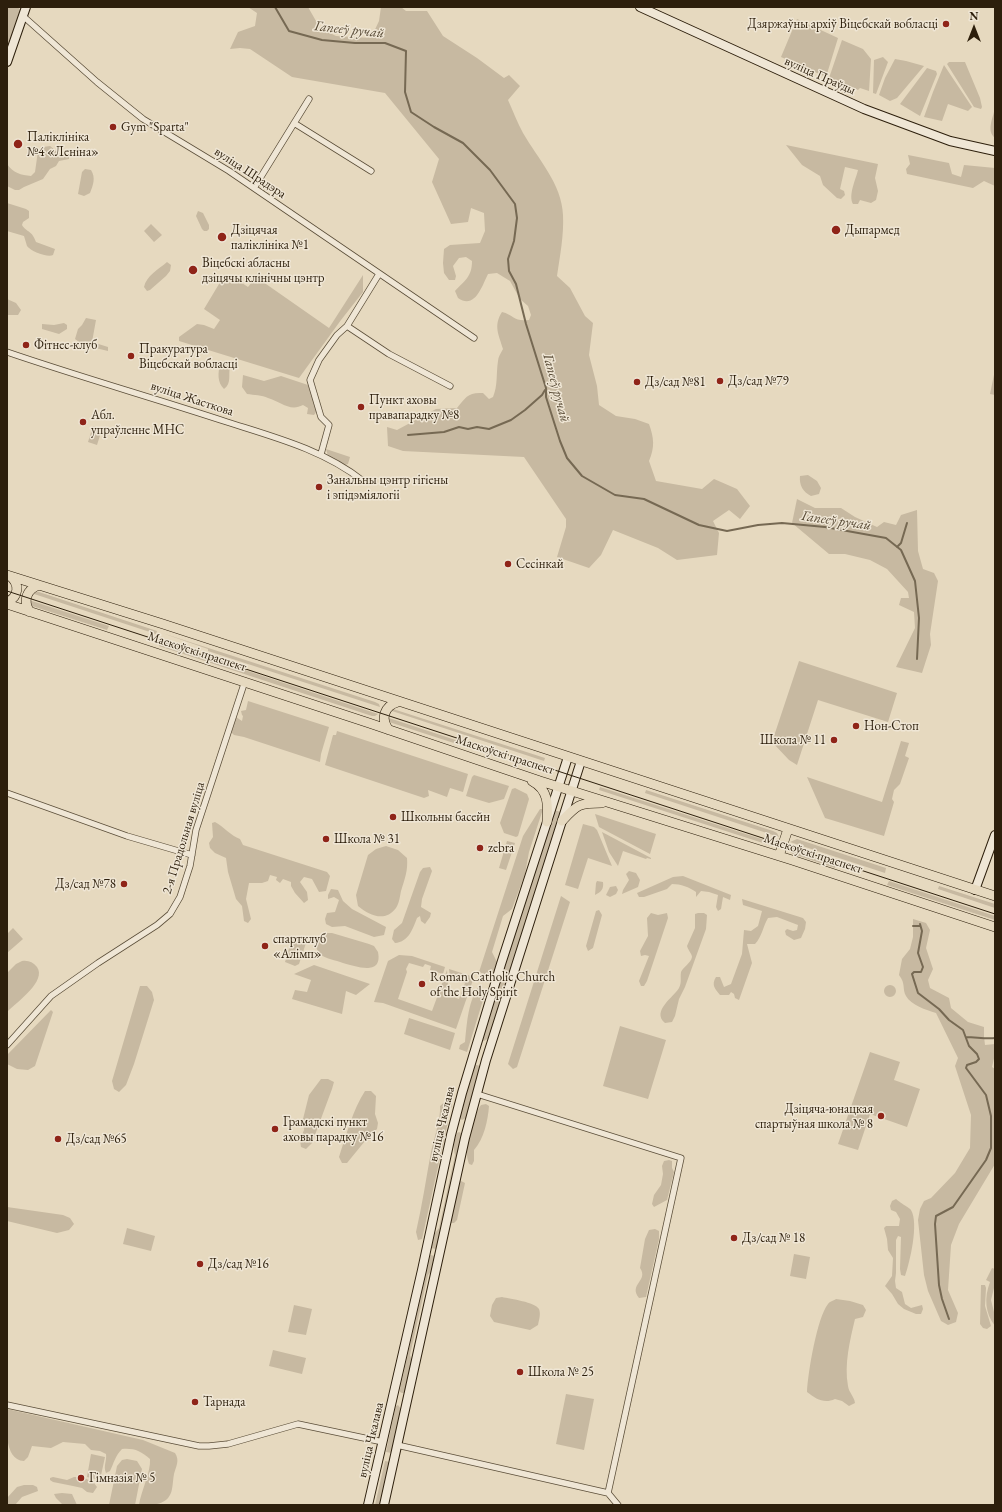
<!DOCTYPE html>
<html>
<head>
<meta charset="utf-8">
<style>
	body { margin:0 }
	#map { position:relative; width:1002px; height:1512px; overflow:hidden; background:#e6d9bf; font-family:"EB Garamond",serif }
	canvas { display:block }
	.frame { position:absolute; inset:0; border:8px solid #2d1f0c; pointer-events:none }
	.north { position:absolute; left:954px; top:8px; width:40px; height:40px; -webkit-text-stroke:3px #efe6d5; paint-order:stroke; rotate:0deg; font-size:11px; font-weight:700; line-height:16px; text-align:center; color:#2d1f0c }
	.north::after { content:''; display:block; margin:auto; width:14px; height:18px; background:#2d1f0c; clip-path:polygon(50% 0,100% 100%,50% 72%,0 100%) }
</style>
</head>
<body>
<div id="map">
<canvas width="1002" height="1512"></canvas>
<div class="frame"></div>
<div class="north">N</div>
</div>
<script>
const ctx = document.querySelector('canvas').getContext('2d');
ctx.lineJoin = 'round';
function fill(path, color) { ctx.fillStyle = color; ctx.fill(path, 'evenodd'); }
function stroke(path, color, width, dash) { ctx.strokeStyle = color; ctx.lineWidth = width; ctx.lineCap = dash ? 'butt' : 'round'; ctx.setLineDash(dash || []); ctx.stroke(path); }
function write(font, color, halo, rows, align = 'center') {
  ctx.font = font + ' "EB Garamond",serif'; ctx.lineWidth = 3; ctx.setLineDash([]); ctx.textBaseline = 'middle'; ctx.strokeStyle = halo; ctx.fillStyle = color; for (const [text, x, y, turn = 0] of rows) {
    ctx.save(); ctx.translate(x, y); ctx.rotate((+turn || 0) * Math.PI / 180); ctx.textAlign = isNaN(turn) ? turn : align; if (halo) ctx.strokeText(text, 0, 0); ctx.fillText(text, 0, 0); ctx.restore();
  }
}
fill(new Path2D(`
	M7 7H18L20 10 7 49Z
	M248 7H308L320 28 336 36 371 38 379 21 381 7H401L406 11H427L443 36 477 58 504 78 509 75 520 86 508 100C513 111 517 122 523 133 538 159 562 184 563 215 564 235 560 256 557 276L570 288 585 316 593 323 589 355 597 386 599 405 616 416 635 419 649 424C654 438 655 447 649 461L656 481 702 489 714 479 737 489 750 506 740 519 729 510 713 521 719 533 717 555 677 560 658 548 613 530 601 555 589 568 557 557 566 527V519L524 457 403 451 388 446 387 427 397 430 436 409 457 408C466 397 468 392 483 393L489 399 493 397C498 385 496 374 498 361 498 357 501 353 503 349 499 335 493 326 502 312 514 315 514 322 529 320L531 315 528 306 520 299 510 281 497 273 488 274C482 286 475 310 458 298L455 291C465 280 472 277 472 261L466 257 459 258 453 266 456 276 455 280H449L444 273 443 263 444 249 450 245 480 243 485 231 484 213 471 208 468 222 451 224 432 182 439 159 385 93 292 77 250 49 240 48 230 49 238 32 255 26 257 13Z
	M797 19 838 38 826 77 781 57Z
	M842 40 863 49 871 59 869 91 860 88 858 90 829 78Z
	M883 57 888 62 876 94 873 93 874 60Z
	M895 59 906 61 924 66 897 98 890 101 879 95 885 78Z
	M949 62H965L980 98 982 107 981 109 974 107 947 64Z
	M944 65 972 107 968 111 948 104 942 121 924 117 933 92Z
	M927 68 936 71 937 74 920 116 900 104Z
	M995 108V138C986 131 993 118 995 108Z
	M786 145 878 164 875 178 878 191 876 200 871 203 860 200 858 204H853C848 195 856 179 858 170L845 167 840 189 844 191 845 195 841 199 837 198 823 185 820 176 802 165Z
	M50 146 59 153 69 155V159L59 161 56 166 50 169 43 179 24 187 19 190H15L7 186V164C13 173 21 175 31 176L35 172 38 151 43 147Z
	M908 155 949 163 952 174 961 177 964 165 995 168V186L984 181 973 188 907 174 906 169 910 164Z
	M85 169 91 170C96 178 93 185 90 193L84 196 78 194 82 172Z
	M7 203 26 209 29 211V218L23 222 22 225C27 233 32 230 36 242L55 249 53 255C48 258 30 251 27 246 26 243 25 239 24 236L7 231Z
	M198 211 203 213 209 225V229L207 231H204L202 229 196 216Z
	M151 224 162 235 154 242 144 231Z
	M167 262 171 265 170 271 166 276 150 290 147 291 144 287C146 276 159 269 167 262Z
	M230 275 248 287 256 277 329 328 363 275V292L341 320 299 378 179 341V337L197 324 204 325 214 329 220 320 204 309 222 279 225 281Z
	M7 299 16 303 21 310 18 315H7Z
	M86 318 96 320 92 342 108 347V351L83 345 75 339 78 329 82 325Z
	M64 323 67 325V329L59 334 42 329V324L54 325Z
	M225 362 230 367C228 375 232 383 224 389 217 382 218 373 220 364Z
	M995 370V395L990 394Z
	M243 375 264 381 281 376 308 385 314 400 317 411 314 415 307 414 308 408 303 405C290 412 281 402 268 398 262 395 254 395 247 394L242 387Z
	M93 426 102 429 97 445 88 442Z
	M326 449 350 457 348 464 345 465 328 456Z
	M808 475 817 481 821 488 819 494 811 496C803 492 799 485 800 476Z
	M797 499 815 508H841L855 517 877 527 884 522 896 525 901 515 917 510 918 551 923 569 934 573 938 581 930 634 931 645 922 673 896 667 915 628 914 612 899 605 901 598H909L908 592 887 569 870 560 845 554H829L792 523Z
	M36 591 157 631 156 634 31 593Z
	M29 600 109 626 107 630 32 606Z
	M162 633 375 702 379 704 380 707 208 651V649Z
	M160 642 378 714 375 716H372L159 646Z
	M799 661 897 693 888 722 818 700 797 765 789 760 772 742Z
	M248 701 329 727 321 754 320 762 244 737 234 735 231 732 236 717 242 721 243 716 242 715 241 711 246 710Z
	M393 709 545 758 544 761 389 710Z
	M386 717 495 753 494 756 389 722Z
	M337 731 468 774 463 792 450 788 447 797 428 790 429 796 424 798 325 765 333 735H336Z
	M901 741 909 743 905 756 909 758 900 784 894 790 892 799 894 802 884 836 825 818 807 777 882 802Z
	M474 775 509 786 504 799 489 803 466 796 472 777Z
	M600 787 777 844 773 846 769 845 599 790Z
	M515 788 527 794 529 799 518 836 516 837 504 833 500 823 512 789Z
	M646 790 773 831 777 833 779 837 645 793Z
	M540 809H543L529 852 525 874 512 909 503 916 492 952 497 962 492 977 479 972 523 836Z
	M554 810 561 812 489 1038 484 1041 481 1040Z
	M595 814 656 834 650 854 599 827Z
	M215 822C224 827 231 836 240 839L243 845 327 872 330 876 326 891 319 892 312 879 304 877 300 882 307 892 308 900 304 903 295 893 291 886V882L283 879 280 883 276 880 277 877 270 875 268 881 262 883H249L246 899 251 919 248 923 244 921 242 906 236 899 228 872 226 858 215 853 210 848 209 843 213 837 212 823Z
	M583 824 594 827 597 830 612 866 588 858 578 889 565 885Z
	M602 832 651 858V859L647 858 646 859 623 851 618 866 609 852Z
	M797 839 886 868 885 873 790 842Z
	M507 841 515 843 506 870 499 868Z
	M386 846 398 850 407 858C408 871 405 878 401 891 400 896 399 904 396 908 385 923 369 915 358 906L356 895 368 855 376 849Z
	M789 849 836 864 835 868 793 854 790 852Z
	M430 867 432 871 422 899 421 907 431 913 430 917 425 924 421 921 420 916 417 918C413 928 409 942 395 943L392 939 394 930 402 923 420 872 423 868Z
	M629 871 636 873 640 880 638 887 622 894 623 890 629 880 626 874Z
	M683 876 731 895 730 900 723 897 721 909 718 911 716 907 718 895 709 892 701 891 696 897V892C689 887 681 884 672 884L667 889 644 897H639L637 893 673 877Z
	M597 881 603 882C604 889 601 892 595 895L596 883Z
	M889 881 995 916V920L887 885Z
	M616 886 618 890 616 894 610 897 606 895 610 887Z
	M939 886 995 904V908L938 889Z
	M331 889 338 890 343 901 352 909 386 927 384 935 374 937 345 926 332 927 326 924 325 919 327 913 335 912 339 900 334 897 328 899V895Z
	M561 896 570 902 517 1067 513 1069 508 1064Z
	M742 899 803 918 806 922 805 929 801 938 794 940 786 935 785 931 787 929 793 931 797 930 798 925 777 917 768 918C763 926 762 937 755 944H747L752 963 739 1000 735 998 734 994 731 992 729 995H720C715 989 711 985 716 977H720L724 987 731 984 742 954 744 930 751 931 758 926 762 911 743 905Z
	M599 910 602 915 593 948 588 951 586 946 596 911Z
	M651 913 658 915 667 913 668 918 647 981 644 986H641L639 981 649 956 645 955 641 956 640 951 648 936 647 918Z
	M698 913H704L707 915 706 929 685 987 679 999 675 1016 672 1022 665 1023C651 1011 674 997 679 988 682 982 680 978 681 972 683 967 691 963 692 957 692 954 688 950 687 946L695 928V914Z
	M913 919 926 923 930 930 926 948 933 969 928 980 930 988 949 998 951 1008 968 1022 984 1027V1037L985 1045 995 1044V1054L992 1067 995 1069V1164L959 1224 951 1245 948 1290 958 1313 956 1322 948 1325 941 1321 928 1291 924 1275 918 1220 920 1209 924 1201 931 1198 955 1173 970 1148 971 1115 955 1066 958 1058 936 1013C926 1010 911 1005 906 996 902 989 906 984 899 975L902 959 910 949 913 937Z
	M13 928 23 939 7 953V934Z
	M325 933H332L369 944 374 946 378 952C383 977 355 966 343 963 336 960 325 959 320 954 313 946 317 937 325 933Z
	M294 938 304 940 306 943 299 964 295 966 285 962 292 939Z
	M399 955 412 956 445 967 443 974 430 970 431 966 425 964 423 967 409 963 406 969 407 972 398 999 432 1011 447 970 448 983 445 994 459 999 465 983 450 978 449 969 474 977 456 1029 383 1003 374 1002 388 961Z
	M22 961C28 960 33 962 37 967 47 981 17 1002 7 1012V973L16 964Z
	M314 965 370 984 356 995 346 991 342 1014 292 999 295 990 307 992 311 980 294 974Z
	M884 991a6 6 0 1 1 12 0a6 6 0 1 1-12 0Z
	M480 985 484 997 467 1052 459 1049 460 1045 465 1042C467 1023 468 1000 480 985Z
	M140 986H147L152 992 154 1000 134 1064 126 1085 119 1092 114 1089 112 1081Z
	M51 1010 53 1012 35 1066 28 1070 17 1069 7 1064V1055Z
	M409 1018 455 1033 450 1050 404 1034Z
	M620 1026 666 1040 648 1099 603 1086Z
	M870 1052 900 1062 894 1080 920 1089 907 1127 870 1114 858 1150 838 1144Z
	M473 1064 480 1066 466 1118 462 1120 459 1117Z
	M321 1079H328L334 1082 332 1089 312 1143 306 1149 301 1147 300 1140 304 1130 303 1119 309 1095Z
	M365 1091H371L376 1096 375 1114 378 1123 377 1129 365 1141 347 1163H342L339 1157C346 1136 353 1109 365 1091Z
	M451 1099C453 1105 452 1109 447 1113L448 1122 422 1239 418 1240 416 1232C422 1206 426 1179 431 1152 434 1140 441 1117 440 1106L447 1100Z
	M486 1104 489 1106C488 1120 484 1139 474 1150V1161L472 1165 469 1164C468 1161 467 1158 467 1155 467 1143 474 1114 481 1105Z
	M459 1132 461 1133 462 1137 436 1249 431 1248 435 1233 439 1228 455 1155C453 1148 454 1141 457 1133Z
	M669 1160 672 1161V1168L674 1172 667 1200 654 1207 652 1204 654 1195 661 1185 663 1174 662 1166 664 1161Z
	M461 1181 465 1183 457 1220 454 1223H451L450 1220 459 1182Z
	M896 1199C899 1202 911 1209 911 1210 919 1223 910 1262 905 1276L901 1275 900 1269 901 1237 898 1236 896 1240V1273L895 1281 896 1288 902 1292 905 1304 911 1308 922 1305 923 1309 921 1314H916L904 1309 898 1304 892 1294 885 1286 892 1276 893 1258 888 1250 887 1239 884 1228 886 1226H899L900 1219 896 1212 891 1210 890 1206 892 1201Z
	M7 1207 63 1215 70 1218 74 1224 69 1230 57 1233 7 1221Z
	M127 1228 155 1236 151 1251 123 1244Z
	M655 1229 659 1231V1239L646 1297 639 1298C628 1284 649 1281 640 1268L645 1239 649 1230Z
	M794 1254 810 1257 806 1279 790 1276Z
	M430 1255 436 1256 433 1270 428 1275 410 1355 412 1361 406 1390 404 1393H402L400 1392V1389Z
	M992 1268 995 1269V1284L991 1300 995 1316V1326C985 1313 984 1298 990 1282L986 1280Z
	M981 1285H985L986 1288 985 1306 991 1326 987 1329 983 1328 980 1324Z
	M502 1297C511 1299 535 1302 539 1309 541 1314 539 1320 538 1325L530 1330 494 1322 490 1316 492 1305 496 1298Z
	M836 1299 850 1301 863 1305 866 1310 863 1317 855 1319C850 1340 844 1364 848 1386 849 1393 854 1396 855 1403L849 1406 842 1401 835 1399C824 1404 816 1399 807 1392 808 1372 817 1318 828 1304 830 1301 833 1301 836 1299Z
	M294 1305 312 1309 306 1335 288 1332Z
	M273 1350 306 1358 302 1374 269 1366Z
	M566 1394 594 1399 584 1450 556 1444Z
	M398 1405 401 1409 392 1453 386 1452 395 1409 396 1406Z
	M7 1409 143 1440 175 1453C180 1461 176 1466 174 1474 173 1479 173 1484 172 1489 169 1506 152 1505 139 1505 141 1491 151 1472 150 1459 141 1451 134 1448 122 1449 115 1456 114 1463 110 1471L106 1473C103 1466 107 1461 106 1454L100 1451 91 1450 85 1444 63 1442 51 1448 32 1446 28 1457 24 1461C3 1460 7 1424 7 1409Z
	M91 1454 105 1457 100 1480 87 1477Z
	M127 1459 137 1461 142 1469 135 1505H109L117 1466 122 1460Z
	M385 1461 390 1462 381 1505H375Z
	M53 1477 67 1480 74 1477H83L94 1483 97 1487 93 1493 87 1492 82 1488 73 1486 53 1482 50 1480V1478Z
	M24 1485H33L37 1487 38 1491 22 1497 15 1505H7V1498L17 1487Z
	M62 1493 72 1494 77 1505H63L56 1498 54 1494Z`), '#c7b9a1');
stroke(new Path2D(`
	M275 7 289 31 322 40 355 43H385L406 51 405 92 411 112 434 127 463 143 490 170 515 204 517 218 514 241 508 259 509 271 516 284 526 324 546 388V397L560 441 567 458 582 476 615 495 644 499 699 525 727 531 758 525 782 523 825 527 886 538 901 550 915 581 919 618 917 659
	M408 435 444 432 459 427 468 429 477 427 489 429 511 420 525 410 542 395 545 390
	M897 547 901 543 907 523
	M920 924 922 931 918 953 923 967 921 972H914L912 974 918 993 939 1009 949 1020 963 1030 969 1046 977 1054 979 1059 976 1062 967 1065 966 1068 986 1095 991 1116V1148L986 1160 953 1207 936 1216 935 1224 939 1285 942 1299 949 1319
	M913 926H920
	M966 1037C976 1037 985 1039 995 1038`), '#766953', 2);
const street = new Path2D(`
	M23 16 97 82 143 119 229 171 474 338
	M294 123 371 171
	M254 188 309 99
	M347 326 389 354 450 386
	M7 352C80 377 154 398 227 422 274 437 324 450 363 481
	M321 454 329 425 321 417 310 380 319 360 337 335 347 326 379 274
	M7 793 127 836 192 855
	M7 1045 51 996 98 963 157 925 170 914 180 897 190 866 196 830 245 681
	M477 1094 681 1158 608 1493
	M7 1405 199 1446H209L228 1444 298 1424 383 1442
	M397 1445 608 1493 618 1505`);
const secondary = new Path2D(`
	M640 7 864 109 950 141 995 151
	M7 62 26 7
	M975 890 995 835
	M368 1505 422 1270 451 1135 462 1093 501 964 568 757
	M384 1505 465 1138 486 1060 581 761`);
const primary = new Path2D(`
	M7 575 163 624 995 896
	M7 602C19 597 20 584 10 576
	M7 604 369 723 540 781 792 860 995 927
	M30 612C22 601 27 589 39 585
	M389 730C380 719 384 706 398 702
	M532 781C549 790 548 805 547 822
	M562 821C577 805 578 803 602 803
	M779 856 788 829`);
stroke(street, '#5b4e39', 7);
stroke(secondary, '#2d1f0c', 10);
stroke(primary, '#2d1f0c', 10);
stroke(street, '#efe6d5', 5.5);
stroke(secondary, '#efe6d5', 8);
stroke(primary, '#e6d9bf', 9);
stroke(new Path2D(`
	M7 591 995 914`), '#2d1f0c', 1);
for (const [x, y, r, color] of [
	[946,24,4,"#8f2418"],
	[113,127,4,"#8f2418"],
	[18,144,5,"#8f2418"],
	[836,230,5,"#8f2418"],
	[222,237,5,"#8f2418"],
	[193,270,5,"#8f2418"],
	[26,345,4,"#8f2418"],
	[131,356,4,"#8f2418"],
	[720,381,4,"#8f2418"],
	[637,382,4,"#8f2418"],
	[361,407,4,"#8f2418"],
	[83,422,4,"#8f2418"],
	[319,487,4,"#8f2418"],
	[508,564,4,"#8f2418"],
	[856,726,4,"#8f2418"],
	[834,740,4,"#8f2418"],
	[393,817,4,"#8f2418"],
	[326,839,4,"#8f2418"],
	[480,848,4,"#8f2418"],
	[124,884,4,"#8f2418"],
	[265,946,4,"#8f2418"],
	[422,984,4,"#8f2418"],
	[881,1116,4,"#8f2418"],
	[275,1129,4,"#8f2418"],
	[58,1139,4,"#8f2418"],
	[734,1238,4,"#8f2418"],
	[200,1264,4,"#8f2418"],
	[520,1372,4,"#8f2418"],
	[195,1402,4,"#8f2418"],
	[81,1478,4,"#8f2418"]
]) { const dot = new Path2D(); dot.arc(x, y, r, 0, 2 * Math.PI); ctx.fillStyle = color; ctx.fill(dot); stroke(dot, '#efe6d5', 1.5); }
write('13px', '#2d1f0c', '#efe6d5', [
	["Дзяржаўны архіў Віцебскай вобласці",938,24,"right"],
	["Gym \"Sparta\"",121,127],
	["Паліклініка",27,137],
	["№4 «Леніна»",27,152],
	["Дзіцячая",231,230],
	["паліклініка №1",231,245],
	["Дыпармед",845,230],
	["Віцебскі абласны",202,263],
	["дзіцячы клінічны цэнтр",202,278],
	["Фітнес-клуб",34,345],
	["Пракуратура",139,349],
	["Віцебскай вобласці",139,364],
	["Дз/сад №79",728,381],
	["Дз/сад №81",645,382],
	["Пункт аховы",369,400],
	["правапарадку №8",369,415],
	["Абл.",91,415],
	["упраўленне МНС",91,430],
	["Занальны цэнтр гігіены",327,480],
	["і эпідэміялогіі",327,495],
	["Сесінкай",516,564],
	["Нон-Стоп",864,726],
	["Школа № 11",826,740,"right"],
	["Школьны басейн",401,817],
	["Школа № 31",334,839],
	["zebra",488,848],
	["Дз/сад №78",116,884,"right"],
	["спартклуб",273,939],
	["«Алімп»",273,954],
	["Roman Catholic Church",430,977],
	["of the Holy Spirit",430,992],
	["Дзіцяча-юнацкая",873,1109,"right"],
	["спартыўная школа № 8",873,1124,"right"],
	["Грамадскі пункт",283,1122],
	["аховы парадку №16",283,1137],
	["Дз/сад №65",66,1139],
	["Дз/сад № 18",742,1238],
	["Дз/сад №16",208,1264],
	["Школа № 25",528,1372],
	["Тарнада",203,1402],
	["Гімназія № 5",89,1478]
], 'left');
write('13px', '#2d1f0c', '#efe6d5', [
	["вуліца Праўды",820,76,24],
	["вуліца Шрадэра",250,173,33],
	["вуліца Жасткова",192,399,18],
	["Маскоўскі праспект",197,652,18],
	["Маскоўскі праспект",505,755,18],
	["2-я Прадольная вуліца",184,838,-73],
	["Маскоўскі праспект",813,854,18],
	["вуліца Чкалава",442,1124,-77],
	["вуліца Чкалава",371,1440,-77]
]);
write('italic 14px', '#584a35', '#efe6d5', [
	["Гапееў ручай",349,30,6],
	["Гапееў ручай",556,388,75],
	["Гапееў ручай",836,521,8]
]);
</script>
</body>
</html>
